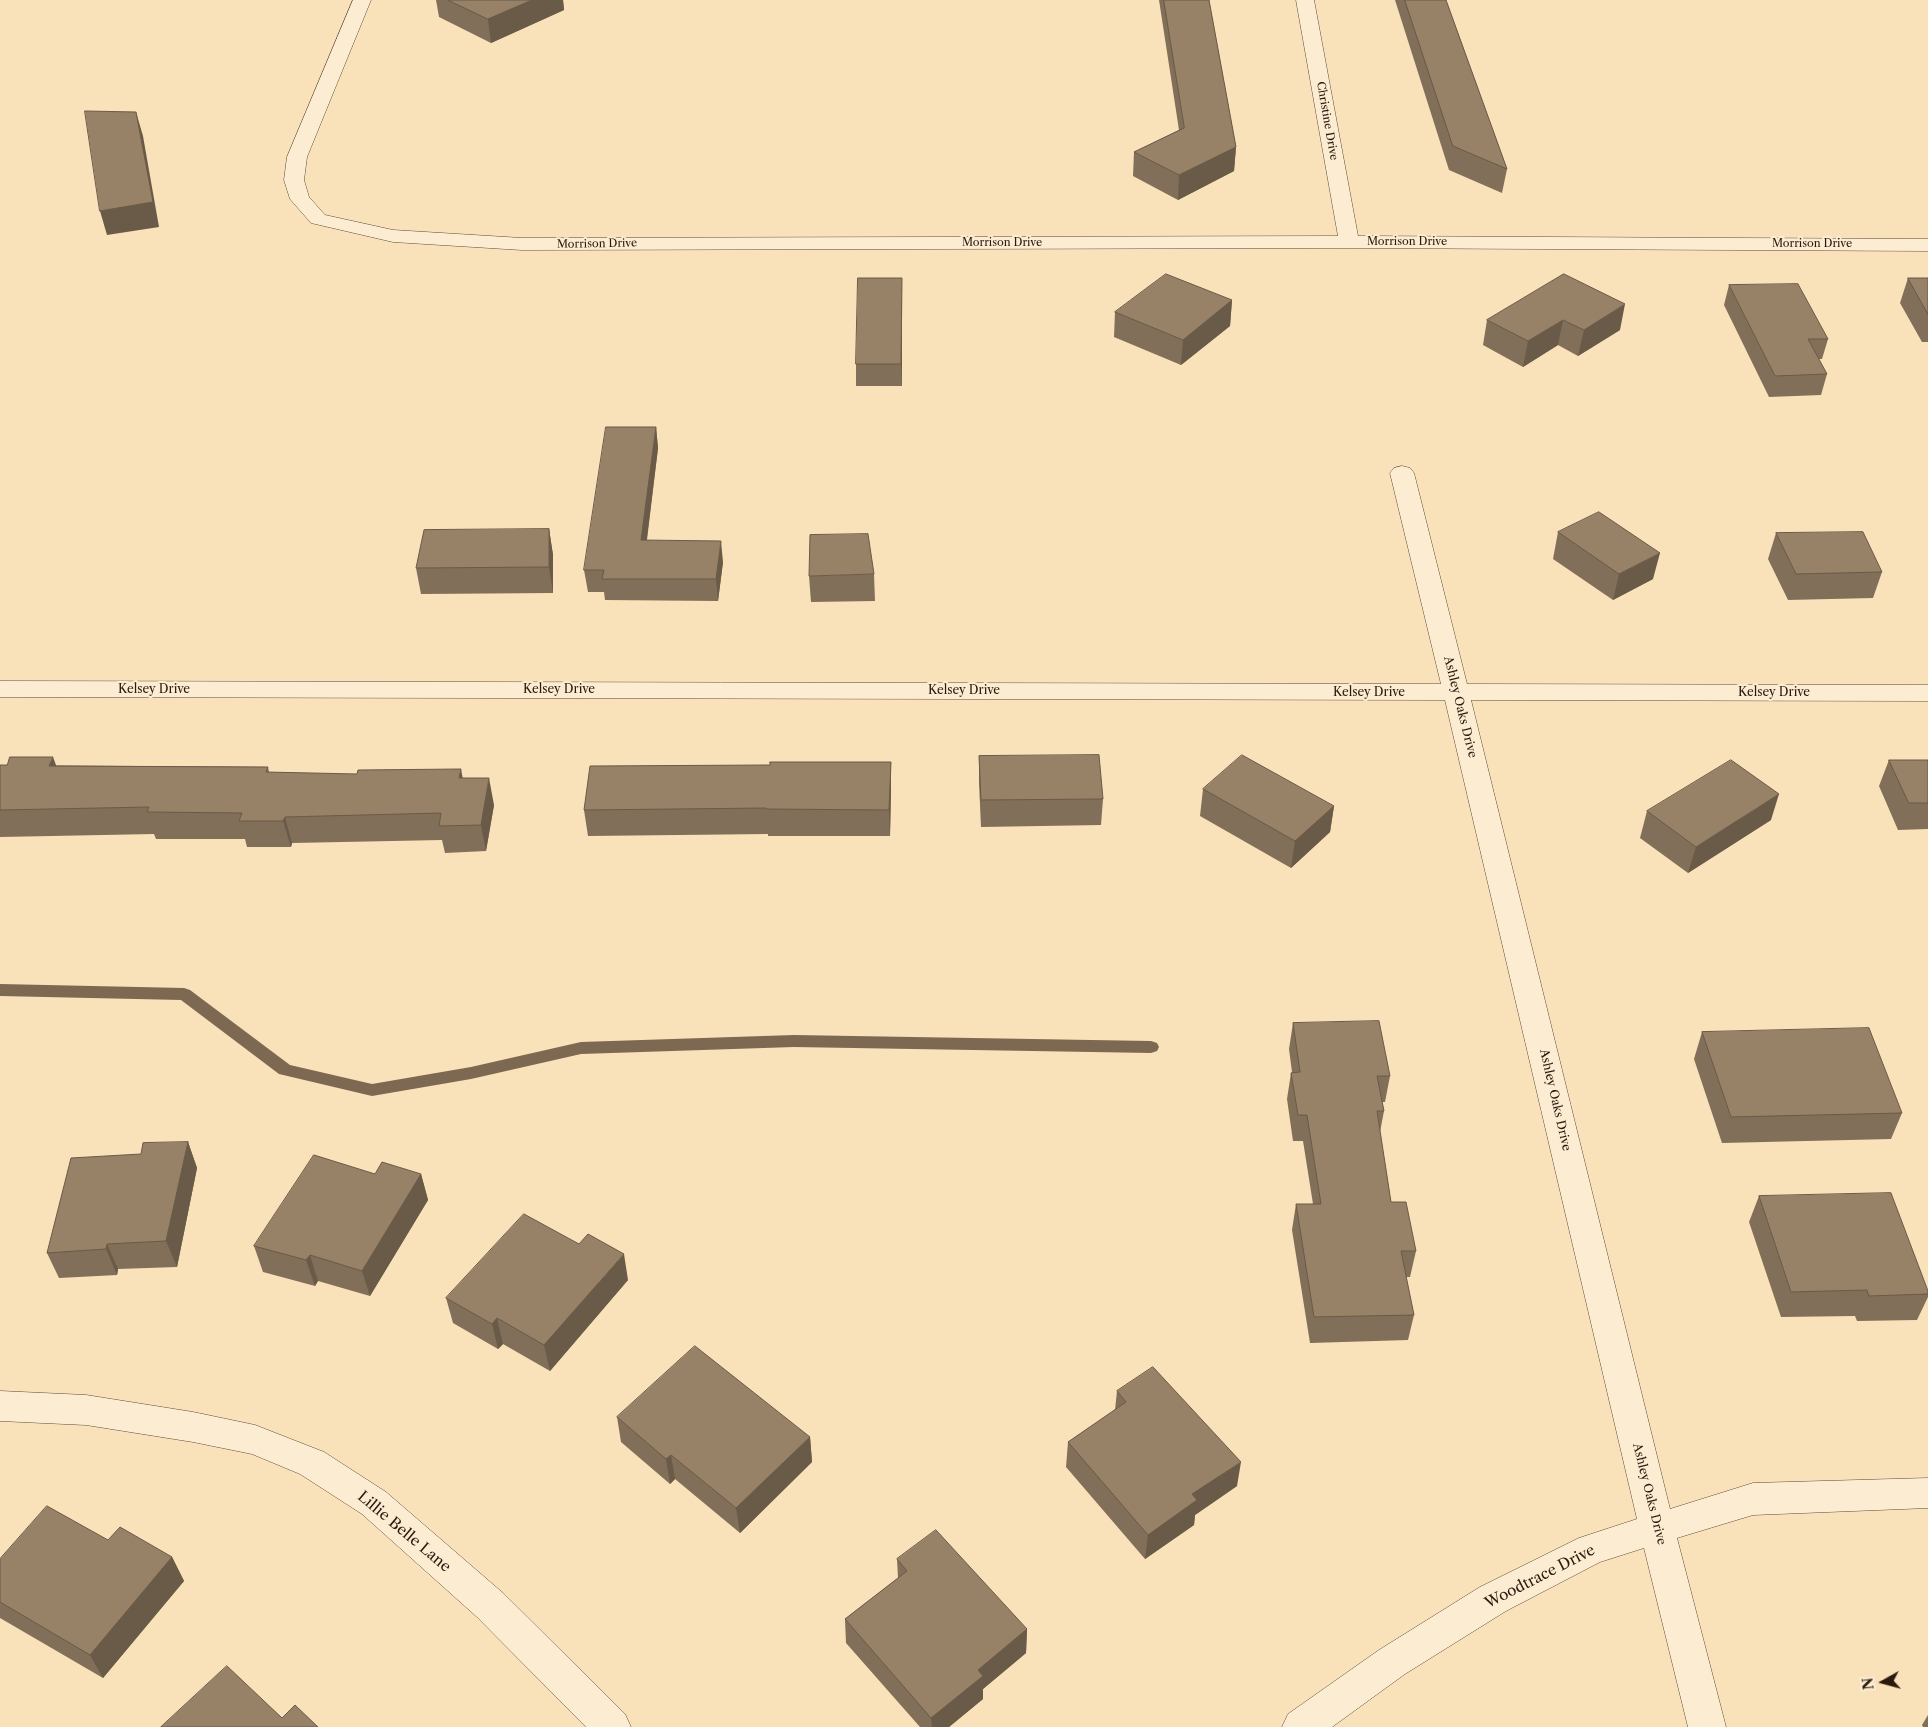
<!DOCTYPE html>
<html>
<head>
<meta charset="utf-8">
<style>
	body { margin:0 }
	#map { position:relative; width:1928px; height:1727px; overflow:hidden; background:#f9e1b9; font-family:"Libre Caslon Text",serif }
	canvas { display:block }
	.north { position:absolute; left:1858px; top:1657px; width:50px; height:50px; -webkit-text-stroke:4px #fbecd2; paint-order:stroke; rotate:263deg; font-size:14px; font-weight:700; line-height:20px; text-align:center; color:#2c190e }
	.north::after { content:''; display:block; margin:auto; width:18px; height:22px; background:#2c190e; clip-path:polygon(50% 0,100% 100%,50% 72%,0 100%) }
</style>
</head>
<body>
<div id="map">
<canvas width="1928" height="1727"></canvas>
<div class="north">N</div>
</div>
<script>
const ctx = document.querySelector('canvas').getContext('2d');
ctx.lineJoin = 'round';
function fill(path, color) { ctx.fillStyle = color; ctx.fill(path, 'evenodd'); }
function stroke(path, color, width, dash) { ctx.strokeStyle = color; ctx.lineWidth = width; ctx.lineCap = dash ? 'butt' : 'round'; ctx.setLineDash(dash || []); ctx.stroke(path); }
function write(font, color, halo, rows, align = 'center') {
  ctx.font = font + ' "Libre Caslon Text",serif'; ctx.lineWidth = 4; ctx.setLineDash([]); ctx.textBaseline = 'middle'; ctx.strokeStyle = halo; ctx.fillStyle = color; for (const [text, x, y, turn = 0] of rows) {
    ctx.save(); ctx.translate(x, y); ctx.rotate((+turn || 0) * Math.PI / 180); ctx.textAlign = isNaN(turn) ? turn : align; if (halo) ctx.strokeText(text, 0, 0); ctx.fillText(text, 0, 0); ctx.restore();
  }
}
fill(new Path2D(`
	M0 984 184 988 190 990 290 1065 372 1084 471 1067 581 1042 794 1035 1151 1041 1157 1043 1159 1047 1157 1051 1151 1053 794 1047 581 1054 471 1079 372 1096 279 1074 181 1000 0 996Z`), '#7d6852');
const street = new Path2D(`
	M353 0H371L307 157 304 180 309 197 325 215 393 230 522 238 1338 236 1296 0H1314L1358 236 1928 239V251L1349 248 522 250 393 242 311 223 290 199 284 180 287 157Z
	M1402 466 1410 468 1414 473 1467 684 1928 685V701L1471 700 1670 1509 1753 1483 1928 1478V1508L1753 1515 1677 1538 1726 1727H1688L1644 1548 1600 1562 1506 1611 1405 1674 1332 1727H1282L1288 1714 1379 1650 1480 1587 1579 1538 1637 1519 1445 700 0 697V681L1441 684 1390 473 1394 468Z
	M0 1391 86 1395 193 1412 255 1425 324 1452 386 1492 503 1593 625 1714 631 1727H586L477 1617 362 1514 300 1474 252 1454 193 1442 86 1425 0 1421Z`);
stroke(street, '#5f4b39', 1);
fill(street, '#fbecd2');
fill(new Path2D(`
	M436 0H563L564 10 491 43 439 17Z
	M1159 0H1209L1236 147 1234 171 1178 200 1133 176 1134 152 1179 130Z
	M1395 0H1446L1507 169 1502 193 1449 170Z
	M1564 274 1620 330 1578 356 1558 345 1523 367 1483 345 1487 320Z
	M1908 278H1928V342H1922L1900 303Z
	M1729 285 1828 339 1822 359H1819L1827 374 1821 395 1769 397 1724 305Z
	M902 300V386H856V364Z
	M1232 300 1230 326 1181 365 1114 337 1115 312Z
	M656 427 658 448 647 540 723 562 718 601 605 600 604 592H588L584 570Z
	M549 529 553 555V593L421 594 416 568Z
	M1558 532 1653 579 1613 600 1553 559Z
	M1776 533 1882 572 1873 598 1788 600 1768 559Z
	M874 574 875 601 811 602 809 576Z
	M979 756 1103 799 1101 825 981 827 979 783Z
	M1889 760H1928V829L1898 830 1879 786Z
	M891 762V788L890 836H768V834L588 836 584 810 770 765Z
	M0 765 268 767 269 772 463 778 494 805 486 851 445 853 442 840 292 843 291 847H247L245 839H156L154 834 0 837Z
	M1203 789 1334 806 1330 832 1291 868 1200 816Z
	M1647 811 1771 820 1688 873 1640 838Z
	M1293 1023 1390 1076 1385 1102H1382L1384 1111 1380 1132 1391 1202 1416 1251 1410 1277H1406L1414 1315 1408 1340 1310 1343 1292 1230 1296 1204H1313L1303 1141H1293L1287 1099 1291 1073 1292 1072 1289 1049Z
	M1702 1032 1902 1113 1891 1139 1722 1143 1694 1059Z
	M188 1142 197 1168 177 1267 118 1269 117 1275 59 1278 47 1253 141 1154Z
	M375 1174H421L428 1200 370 1296 318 1281 315 1286 263 1272 254 1246Z
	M1759 1196 1928 1291V1297L1917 1320 1857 1321 1855 1316 1781 1317 1749 1222Z
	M628 1280 550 1371 503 1344 498 1349 453 1323 446 1298Z
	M1117 1391 1237 1486 1195 1515 1194 1525 1145 1559 1066 1467 1068 1442 1115 1410Z
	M617 1417 810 1437 812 1462 740 1533 675 1479 670 1484 621 1442Z
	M108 1540 172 1557 184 1581 103 1678 0 1618V1559Z
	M897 1559 1027 1629 1026 1653 983 1689V1699L949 1727H920L846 1643 845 1619 898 1578Z
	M1928 1715V1727H1923L1922 1725Z`), '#826f59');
fill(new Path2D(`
	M532 0H563L564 10 491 43 488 19Z
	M136 112 143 136 159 227 107 235 100 211Z
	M1236 147 1234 171 1178 200 1179 175Z
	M902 278V386L901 364Z
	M1232 300 1230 326 1181 365 1183 340Z
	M1625 304 1620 330 1578 356 1584 330Z
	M1563 320 1558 345 1523 367 1528 341Z
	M656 427 658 448 644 561 641 540Z
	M549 529 553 555V593L549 567Z
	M721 541 723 562 718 601 716 579Z
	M1660 553 1653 579 1613 600 1619 574Z
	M53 757 63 784 49 766Z
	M891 762V788L890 836 889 810Z
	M461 769 466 795 459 778Z
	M489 778 494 805 486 851 481 825Z
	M1779 794 1771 820 1688 873 1696 847Z
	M1334 806 1330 832 1291 868 1295 841Z
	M285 817 292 843 291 847 283 821Z
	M188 1142 197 1168 177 1267 166 1241Z
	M421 1174 428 1200 370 1296 362 1271Z
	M107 1244 118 1269 117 1275 106 1249Z
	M624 1254 628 1280 550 1371 544 1345Z
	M310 1255 318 1281 315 1286 306 1260Z
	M497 1318 503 1344 498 1349 492 1324Z
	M810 1437 812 1462 740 1533 736 1508Z
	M671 1455 675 1479 670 1484 666 1459Z
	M1241 1462 1237 1486 1195 1515 1194 1525 1145 1559 1148 1535 1192 1494Z
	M172 1557 184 1581 103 1678 90 1655Z
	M1027 1629 1026 1653 983 1689V1699L949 1727H932L931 1718 978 1670Z`), '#6a5a48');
const building = new Path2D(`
	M448 0H532L488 19Z
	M1164 0H1209L1236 147 1179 175 1134 152 1184 128Z
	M1405 0H1446L1507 169 1453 146Z
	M85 111 136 112 153 202 100 211Z
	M1166 274 1232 300 1183 340 1115 312Z
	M1564 274 1625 304 1584 330 1563 320 1528 341 1487 320Z
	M858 278H902L901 364H856Z
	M1908 278H1928V314Z
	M1798 284 1828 339H1808L1827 374 1775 376 1729 285Z
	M606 427H656L641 540 721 541 716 579H602L604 570H584Z
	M1599 512 1660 553 1619 574 1558 532Z
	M549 529V567L416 568 424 530Z
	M1863 532 1882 572 1796 574 1776 533Z
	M868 534 874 574 809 576 810 535Z
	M1099 755 1103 799 981 800 979 756Z
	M1242 755 1334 806 1295 841 1203 789Z
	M10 757H53L49 766 268 767 266 772 357 774 358 770 461 769 459 778H489L481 825 439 826 441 813 285 817 283 821H239L242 813 147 812 149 807 0 810V765H7Z
	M1731 760 1779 794 1696 847 1647 811Z
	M1889 760H1928V803H1909Z
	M770 762H891L889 810 766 809V808L584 810 590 766 770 765Z
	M1379 1021 1390 1076H1377L1384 1111H1377L1391 1202H1406L1416 1251H1401L1414 1315 1314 1317 1296 1204H1321L1307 1115H1298L1291 1073 1300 1072 1293 1023Z
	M1869 1028 1902 1113 1731 1117 1702 1032Z
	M188 1142 166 1241 107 1244 106 1249 47 1253 71 1158 141 1154 143 1143Z
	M314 1155 375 1174 382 1162 421 1174 362 1271 310 1255 306 1260 254 1246Z
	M1891 1193 1928 1291V1294L1869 1296 1867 1290 1791 1292 1759 1196Z
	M524 1214 579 1244 588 1234 624 1254 544 1345 497 1318 492 1324 446 1298Z
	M695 1346 810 1437 736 1508 671 1455 666 1459 617 1417Z
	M1153 1367 1241 1462 1192 1494 1197 1500 1148 1535 1068 1442 1126 1402 1117 1391Z
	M47 1506 108 1540 120 1527 172 1557 90 1655 0 1602V1559Z
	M936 1530 1027 1629 978 1670 983 1676 931 1718 845 1619 907 1571 897 1559Z
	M227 1666 282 1718 295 1705 318 1727H161Z`);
fill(building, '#978167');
stroke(building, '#6a5a48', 1);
write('11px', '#2c190e', '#fbecd2', [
	["Christine Drive",1327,121,80],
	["Morrison Drive",1407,242],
	["Morrison Drive",1002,243],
	["Morrison Drive",597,244,-1],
	["Morrison Drive",1812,244]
]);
write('12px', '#2c190e', '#fbecd2', [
	["Kelsey Drive",154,690],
	["Kelsey Drive",559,690],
	["Kelsey Drive",964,691],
	["Kelsey Drive",1369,693],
	["Kelsey Drive",1774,693],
	["Ashley Oaks Drive",1460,707,76],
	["Ashley Oaks Drive",1555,1100,77],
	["Ashley Oaks Drive",1649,1494,76]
]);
write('15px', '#2c190e', '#fbecd2', [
	["Lillie Belle Lane",404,1532,40],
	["Woodtrace Drive",1540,1577,-27]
]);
</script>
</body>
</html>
